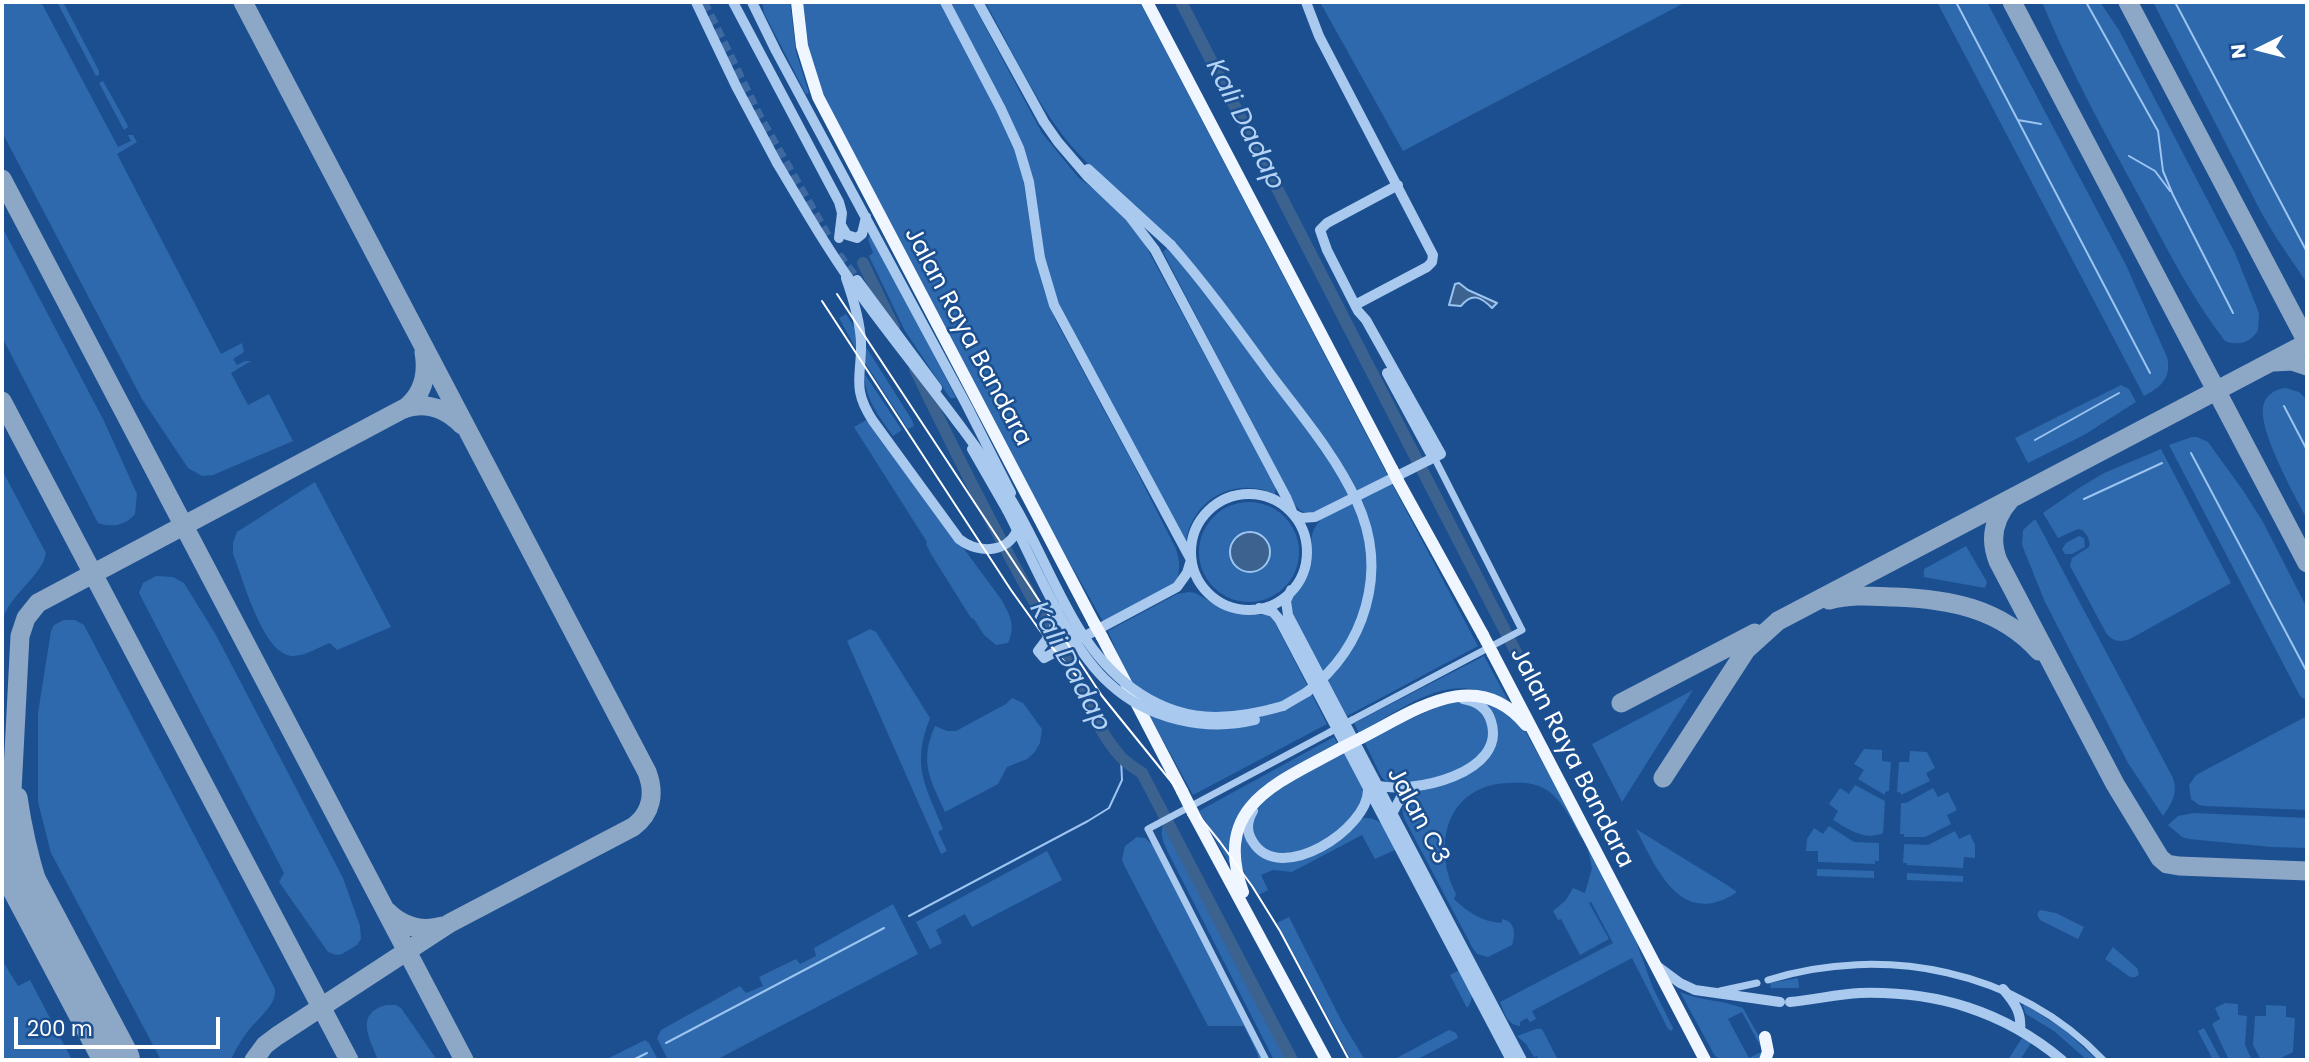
<!DOCTYPE html>
<html>
<head>
<meta charset="utf-8">
<style>
	body { margin:0 }
	#map { position:relative; width:2309px; height:1062px; overflow:hidden; background:#1b4f8f; font-family:Poppins,sans-serif }
	canvas { display:block }
	.frame { position:absolute; inset:0; border:4px solid #fff; pointer-events:none }
	.north { position:absolute; left:2225px; top:14px; width:70px; height:70px; -webkit-text-stroke:5px #1b4f8f; paint-order:stroke; rotate:264deg; font-size:19px; font-weight:700; line-height:28px; text-align:center; color:#fff }
	.north::after { content:''; display:block; margin:auto; width:24px; height:32px; background:#fff; clip-path:polygon(50% 0,100% 100%,50% 72%,0 100%) }
	.scale { position:absolute; left:14px; top:1017px; width:206px; height:32px; box-sizing:border-box; border:4px solid #fff; border-top:0; padding-left:9px; font-size:21px; line-height:24px; white-space:nowrap; color:#fff; -webkit-text-stroke:5px #1b4f8f; paint-order:stroke }
</style>
</head>
<body>
<div id="map">
<canvas width="2309" height="1062"></canvas>
<div class="frame"></div>
<div class="north">N</div>
<div class="scale">200 m</div>
</div>
<script>
const ctx = document.querySelector('canvas').getContext('2d');
ctx.lineJoin = 'round';
function fill(path, color) { ctx.fillStyle = color; ctx.fill(path, 'evenodd'); }
function stroke(path, color, width, dash) { ctx.strokeStyle = color; ctx.lineWidth = width; ctx.lineCap = dash ? 'butt' : 'round'; ctx.setLineDash(dash || []); ctx.stroke(path); }
function write(font, color, halo, rows, align = 'center') {
  ctx.font = font + ' Poppins,sans-serif'; ctx.lineWidth = 5; ctx.setLineDash([]); ctx.textBaseline = 'middle'; ctx.strokeStyle = halo; ctx.fillStyle = color; for (const [text, x, y, turn = 0] of rows) {
    ctx.save(); ctx.translate(x, y); ctx.rotate((+turn || 0) * Math.PI / 180); ctx.textAlign = isNaN(turn) ? turn : align; if (halo) ctx.strokeText(text, 0, 0); ctx.fillText(text, 0, 0); ctx.restore();
  }
}
fill(new Path2D(`
	M2 2H41L118 147 131 141 128 135H133L137 142 117 154 221 354 242 343 244 352 233 359 237 365 245 361H251L231 373 248 405 269 394 293 441 213 475 202 476 188 468 142 399 2 132Z
	M57 2H63L99 71V75L96 76Z
	M762 2H790L796 52 809 93 806 94 764 13Z
	M801 2H941L1008 133 1021 166 1035 258 1044 291 1056 321 1131 460 1176 549C1180 562 1181 571 1175 583L1104 623 1051 530 819 89 809 54Z
	M948 2H972L1042 133 1078 177 1101 195 1125 218 1143 241 1276 487 1275 494C1236 476 1193 498 1186 541L1064 319 1045 265 1029 170Z
	M985 2H1140L1388 476 1312 514 1301 511 1294 504 1163 252 1174 241C1142 210 1104 183 1075 150 1037 107 1013 51 985 2Z
	M1320 2H1686L1403 151Z
	M1937 2H1987L2126 265 2167 357C2172 378 2161 387 2144 396Z
	M2042 2H2100L2119 30 2235 253 2259 313 2258 330C2251 343 2238 346 2225 341 2191 297 2166 247 2140 198 2105 134 2070 70 2042 2Z
	M2153 2H2307V283L2277 239 2261 212Z
	M103 81 127 124 128 127 124 130 99 83Z
	M2 227 104 421 137 494 135 514C126 525 112 528 98 523L2 337Z
	M871 234 956 398H950L905 331 869 256 873 253 868 239Z
	M846 314 857 332 856 349 839 318Z
	M866 347 912 420 914 426 908 429 865 363Z
	M864 373 902 430 893 436C878 415 865 399 864 373Z
	M2121 385 2129 389 2136 402 2084 435 2028 463 2015 438Z
	M2286 388 2299 392 2307 400V519C2295 496 2259 432 2263 407 2265 395 2275 389 2286 388Z
	M868 419 1001 599C1010 615 1016 626 1008 643L996 645 984 635 974 619 971 618 931 554 926 544 927 542 854 427Z
	M2192 437H2197L2208 442 2242 489 2263 522 2307 608V701L2300 696 2169 445Z
	M2161 449 2231 583 2130 639C2119 643 2111 641 2105 631L2070 566 2072 558 2089 547C2091 541 2087 534 2082 530L2078 529 2058 538 2043 513 2079 488 2104 473Z
	M2 470 46 553C43 575 9 595 2 621Z
	M315 482 391 627 337 650 330 643C319 647 305 656 293 656 263 656 243 578 233 554V543L237 532Z
	M1391 482 1478 646 1347 716 1290 609C1290 594 1304 584 1309 569 1315 547 1304 534 1324 517Z
	M1199 552a50 50 0 1 1 100 0a50 50 0 1 1-100 0Z
	M2034 520H2036L2173 778C2178 794 2172 803 2163 816L2128 763 2045 602 2022 545 2023 530Z
	M2079 536 2084 538 2085 547 2072 554H2065L2062 549 2066 543Z
	M1966 546 1987 582 1985 588 1924 577V569Z
	M156 576 173 577 184 583 216 635 343 878 360 926 361 939 357 945 342 954 336 955 328 952 279 882 284 873 139 593 143 583Z
	M1189 592 1195 593C1209 600 1221 610 1237 614 1249 617 1261 612 1272 617L1327 724 1193 795 1124 669 1108 631 1177 594Z
	M64 620H75L84 625 275 989C277 1005 257 1019 248 1031 241 1040 235 1050 231 1060H161L51 853 38 802V713L51 631 54 625Z
	M870 629 876 632 930 718C911 766 925 785 943 829L938 832 947 851 941 854 847 641Z
	M1484 656 1511 706C1500 701 1488 694 1476 690 1436 680 1392 715 1359 733L1354 723Z
	M1693 690 1622 802 1592 744Z
	M1012 698 1023 703 1042 729 1040 743 1034 753 1027 759 1007 767 998 784 945 812C930 779 919 762 935 726L947 731H956L1006 704Z
	M1475 698 1489 702 1522 725 1583 837 1581 838C1572 821 1564 802 1547 790 1536 783 1522 782 1510 783 1447 784 1431 845 1456 894L1454 899C1469 913 1481 921 1501 923L1503 919C1515 922 1516 934 1512 945L1488 957 1477 954 1472 947 1404 818C1402 810 1402 803 1407 797 1415 787 1433 788 1444 784 1464 777 1480 757 1496 742 1499 718 1492 714 1475 698Z
	M1452 701 1475 704 1490 724 1487 746 1475 759 1458 771 1421 784 1386 782 1381 776 1363 739Z
	M2307 716V810L2205 806 2199 805 2191 799 2189 785 2196 775Z
	M1334 737 1339 747 1251 798 1234 872 1199 811Z
	M1864 749 1882 750V761L1891 762 1889 791 1885 792V795L1858 779 1864 770 1854 764Z
	M1344 751 1362 783 1365 794C1361 802 1358 812 1352 819 1334 842 1266 876 1253 832 1251 826 1251 818 1254 811 1266 790 1322 764 1344 751Z
	M1910 751 1927 752 1935 768 1926 773 1930 781 1901 795V793L1897 792 1899 762H1909Z
	M1855 785 1885 801 1883 833C1866 841 1849 830 1833 820L1838 811 1829 804 1840 788 1849 794Z
	M1933 788 1938 797 1948 792 1957 810 1947 815 1951 824 1925 837H1904V834H1900L1901 803H1906Z
	M2194 813 2307 818V848L2272 847 2189 839 2182 837 2168 825 2178 816Z
	M1364 818C1384 817 1388 833 1396 849L1395 850 1375 859 1362 835 1292 872 1273 870 1261 875 1268 890 1259 895C1238 864 1233 860 1245 823L1266 859 1275 862 1289 861Z
	M1164 823 1287 1060H1274L1174 864C1168 851 1157 836 1164 823Z
	M1829 826 1854 842 1879 843V861H1875V864L1818 862V851H1806L1807 839 1814 828 1823 834Z
	M1636 829 1727 885 1737 892C1681 930 1656 868 1636 829Z
	M1955 831 1959 839 1970 834 1975 845V858L1964 857 1963 868 1907 865V863H1903L1904 844 1928 845Z
	M1137 837 1145 838 1153 845 1263 1060H1258V1055L1244 1026H1208L1124 865 1122 859 1125 846Z
	M1587 845 1633 933 1653 988 1673 1028 1672 1031 1668 1029 1632 958 1532 1011 1536 1019 1530 1022 1527 1018 1520 1022V1026C1507 1025 1504 1012 1500 1002L1613 943 1591 902 1589 903 1609 939 1580 955 1561 919 1558 920 1553 911 1566 900 1573 888 1585 893 1592 868Z
	M1047 851 1062 880 972 927 965 914 936 930 942 943 930 949 916 922Z
	M1817 869 1874 871V878L1817 876Z
	M1907 873 1963 876V882L1907 880Z
	M893 904 918 954 716 1060H668L657 1038 661 1030 740 986 746 993 763 986 759 977 796 959 800 964 816 956 814 948Z
	M2040 910 2056 913 2084 927 2078 939 2040 920 2037 914Z
	M1289 917 1342 1022 1365 1060H1351L1277 923Z
	M2113 947 2137 968 2139 974 2136 977H2130L2105 959Z
	M2 960 18 986 30 980 72 1060H2Z
	M1461 969C1467 982 1478 996 1467 1008L1450 975Z
	M1798 978 1799 988H1771L1770 983Z
	M1680 992C1701 1001 1723 1000 1743 1008L1765 1047 1763 1060H1722L1715 1056ZM1742 1012 1763 1051 1749 1058 1728 1019Z
	M2225 1003 2238 1004V1015L2247 1016 2245 1045 2252 1060H2229L2212 1024 2220 1019 2215 1008Z
	M2024 1004 2066 1031 2097 1060H2087L2054 1031 2026 1014 2023 1006Z
	M386 1005H396L401 1008 437 1060H378C370 1038 354 1014 386 1005Z
	M2266 1005 2286 1006V1017L2295 1018 2293 1052 2277 1060H2261L2253 1045 2255 1016H2266Z
	M2204 1028 2221 1060H2213L2198 1031Z
	M1536 1029H1542L1558 1060H1539L1537 1056 1534 1057 1526 1044 1517 1036Z
	M1449 1030 1456 1033 1458 1038 1416 1060H1393Z
	M2024 1035 2033 1040 2020 1060H2008Z
	M645 1040 649 1043 658 1060H605Z`), '#2e69ad');
const water = new Path2D(`
	M1459 283 1468 290 1497 303 1492 308C1481 297 1472 292 1461 306L1449 305 1455 284Z
	M1230 552a20 20 0 1 1 40 0a20 20 0 1 1-40 0Z`);
fill(water, '#3c6290');
stroke(water, '#9cc4f0', 2);
stroke(new Path2D(`
	M1956 2 2150 373
	M2086 2 2158 131 2163 171 2173 195
	M2175 2 2307 252
	M2018 120 2041 124
	M2129 156 2155 171 2170 191
	M2173 195 2233 313
	M2284 406 2307 450
	M2035 440 2119 393
	M2191 453 2307 672
	M2084 499 2162 463
	M909 916 1088 821 1109 808 1122 780 1121 758
	M666 1043 884 928
	M633 1060 647 1053`), '#9cc4f0', 2);
stroke(new Path2D(`
	M1181 2 1519 658
	M863 263 894 327
	M915 369C962 467 1012 564 1066 659 1084 690 1096 730 1121 757 1126 763 1135 768 1142 773L1292 1060`), '#3c6290', 12);
stroke(new Path2D(`
	M243 2 647 772C655 793 652 813 633 827L450 923 277 1036 265 1045 254 1060
	M2012 2 2307 563
	M2128 2 2307 342
	M2 179 464 1060
	M2274 362 2292 361 2307 366
	M2 401 349 1060
	M404 409C423 395 428 375 424 352
	M2010 500C1994 518 1989 538 1998 561L2115 784 2160 858 2167 864 2179 866 2307 871
	M1829 600C1850 594 1872 596 1894 597 1949 599 2000 608 2039 651
	M1621 703 1755 633
	M1663 778 1746 650 1778 621 2307 343
	M18 797C27 861 47 920 74 978
	M2 837 11 810 20 636 26 618 38 603 403 409C426 401 445 408 462 425
	M387 911C403 927 422 932 443 926`), '#8da7c7', 19);
stroke(new Path2D(`
	M2 843 117 1060`), '#8da7c7', 46);
stroke(new Path2D(`
	M703 2 759 117 827 236
	M838 255 857 280`), '#3d69a0', 10, [10, 5]);
stroke(new Path2D(`
	M1352 720 1522 630 1434 457
	M1768 980C1883 944 2019 970 2103 1060
	M1720 991 1757 983
	M1266 1060 1148 829 1330 732`), '#a9c9ee', 7);
stroke(new Path2D(`
	M696 2 737 88 777 163
	M733 2 839 202 842 213 839 238
	M752 2 776 51 967 406 1011 493
	M945 2 1001 109 1019 148 1029 182 1040 258 1054 305 1191 560
	M978 2 1044 122 1058 142 1088 177 1130 217 1155 250 1286 497 1293 514 1301 518 1315 517 1441 454 1366 320 1358 311
	M1306 2 1319 36 1433 255 1432 262 1427 267 1355 305
	M1088 169 1171 245
	M841 225 847 235 857 238 862 234 866 217
	M846 278C853 298 860 320 861 342 862 376 851 388 873 421L959 539C980 555 1011 553 1019 525
	M857 280 937 388
	M1357 309 1327 250 1320 230 1327 223 1398 185
	M1387 373 1433 458
	M972 449 1007 510
	M1191 552a58 58 0 1 1 116 0a58 58 0 1 1-116 0Z
	M1291 590 1286 601 1288 615 1522 1060
	M1259 608 1273 612 1279 619 1511 1060
	M1059 609 1053 631 1038 651 1044 658 1177 587 1187 573 1191 560
	M1283 706 1307 692
	M1373 787 1376 785C1413 795 1508 773 1491 721 1487 708 1476 701 1463 699
	M1253 811C1247 821 1246 832 1253 842 1280 886 1368 829 1368 790
	M1389 816 1392 814 1401 797 1411 788
	M1657 966 1680 983 1695 990 1780 1002
	M2003 989C2015 1003 2022 1013 2020 1031
	M1790 1002C1814 1000 1837 994 1860 993 1937 991 2003 1011 2062 1060`), '#a9c9ee', 10);
stroke(new Path2D(`
	M797 2 802 46 818 97 1094 623
	M1147 2 1392 469
	M1398 481 1483 635
	M1102 637 1182 791
	M1493 654 1705 1060
	M1361 738C1413 712 1476 664 1526 725
	M1193 813 1326 1060
	M1243 892C1211 805 1278 783 1341 748
	M1765 1060 1768 1052 1765 1037`), '#f0f6ff', 12);
stroke(new Path2D(`
	M837 294 1102 696 1220 842 1252 886 1280 931 1349 1060
	M822 301 1011 590 1051 646 1084 685`), '#fff', 2);
stroke(new Path2D(`
	M1330 732 1352 720`), '#a9c9ee', 7);
stroke(new Path2D(`
	M777 163C804 208 830 254 862 297 910 363 963 424 1007 493 1048 556 1069 643 1132 688 1181 724 1227 722 1283 706
	M1171 245C1207 286 1239 331 1271 375 1302 416 1336 456 1357 502 1389 572 1365 647 1307 692
	M1007 510C1034 562 1067 646 1110 684 1148 719 1205 732 1255 720`), '#a9c9ee', 10);
stroke(new Path2D(`
	M1392 469 1398 481
	M1094 623 1102 637
	M1483 635 1493 654
	M1341 748 1361 738
	M1182 791 1193 813`), '#f0f6ff', 12);
write('24px', '#fff', '#1b4f8f', [
	["Jalan Raya Bandara",967,337,62],
	["Jalan Raya Bandara",1571,758,63],
	["Jalan C3",1417,816,62]
]);
write('italic 26px', '#b5d3f5', '#1b4f8f', [
	["Kali Dadap",1244,125,63],
	["Kali Dadap",1069,667,62]
]);
</script>
</body>
</html>
